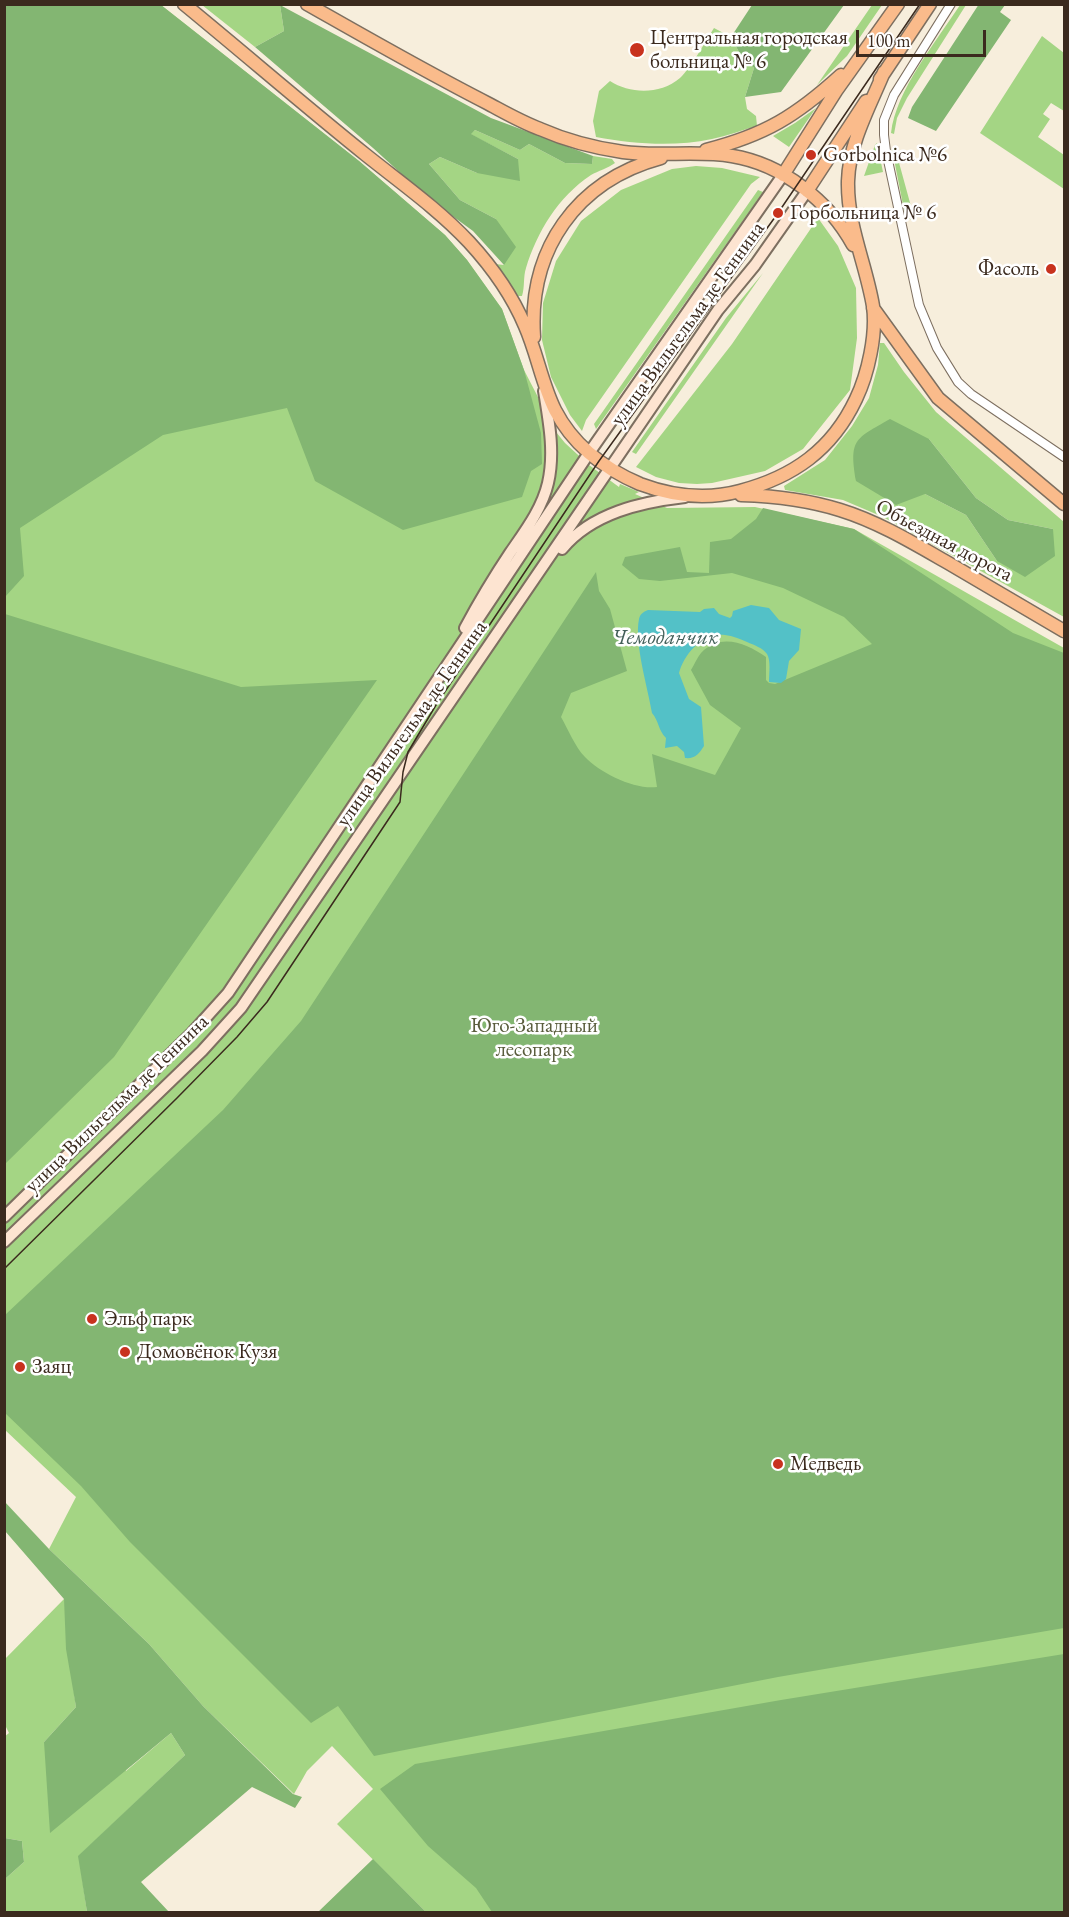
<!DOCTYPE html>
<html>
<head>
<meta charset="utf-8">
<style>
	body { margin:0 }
	#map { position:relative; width:1069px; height:1917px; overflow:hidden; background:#f7eedc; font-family:"EB Garamond",serif }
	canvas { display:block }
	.frame { position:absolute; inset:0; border:6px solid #3b2a1e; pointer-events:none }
	.scale { position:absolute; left:856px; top:30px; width:130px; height:27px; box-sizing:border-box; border:3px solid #3b2a1e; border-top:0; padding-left:8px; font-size:18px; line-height:21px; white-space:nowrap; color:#3b2a1e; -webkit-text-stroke:4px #fff; paint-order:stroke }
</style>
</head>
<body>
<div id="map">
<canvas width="1069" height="1917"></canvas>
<div class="frame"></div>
<div class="scale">100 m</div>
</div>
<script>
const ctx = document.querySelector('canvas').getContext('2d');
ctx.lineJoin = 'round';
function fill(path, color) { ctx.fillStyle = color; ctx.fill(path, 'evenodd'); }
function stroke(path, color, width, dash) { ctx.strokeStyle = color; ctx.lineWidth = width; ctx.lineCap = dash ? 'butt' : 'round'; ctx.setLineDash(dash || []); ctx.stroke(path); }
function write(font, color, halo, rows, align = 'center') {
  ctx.font = font + ' "EB Garamond",serif'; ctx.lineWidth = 5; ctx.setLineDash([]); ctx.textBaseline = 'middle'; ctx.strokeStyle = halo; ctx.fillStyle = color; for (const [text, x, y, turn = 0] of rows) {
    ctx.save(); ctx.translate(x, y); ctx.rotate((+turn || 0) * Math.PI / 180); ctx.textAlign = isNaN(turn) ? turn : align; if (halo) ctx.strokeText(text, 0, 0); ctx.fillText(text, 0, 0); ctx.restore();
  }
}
fill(new Path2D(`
	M4 5H161L359 161 445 235 467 260 502 309 524 370 556 432 565 443 589 465 619 487 620 484 639 492 635 494 667 508 755 507 854 529 1064 648V1912H426L337 1824 373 1789 332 1746 307 1771 294 1794 203 1706 149 1644 49 1549 76 1497 4 1429Z
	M202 5H280L284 31 255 47Z
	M872 5H882L847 56 817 85Z
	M960 5H966L907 98 897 118 894 134 891 133C896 90 936 42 960 5Z
	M714 28 731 37 740 54 754 68 745 97 747 109 756 116 757 126C742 130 727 136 712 139 674 147 634 144 596 137L593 121 599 91 610 81C630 94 660 95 680 78 691 68 705 42 714 28Z
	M1042 36 1064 53V111L1051 103 1043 114 1050 119 1038 137 1064 155V189L980 133Z
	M816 108 789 147 773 136 795 123Z
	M475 130 520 150 529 144 565 163 592 164 593 156 612 159 615 163C608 168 598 171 591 175 558 197 537 232 526 268 523 277 525 287 522 296H518L495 264 504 265 496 219 460 200 429 164 440 157 477 173 518 159 470 134Z
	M877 143 883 172 864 176 875 145Z
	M895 148 915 221 911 220 905 215 892 149Z
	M696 166 722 168 760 177 751 184 586 420 582 431 570 415 551 377 542 340 543 303 556 261 581 221 621 190 672 169Z
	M758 190 763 192 596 429 594 424Z
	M818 218 838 246 856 288 857 338 850 390 803 449 765 471 712 483 697 484 679 483 656 477 636 467 732 344Z
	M763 273 636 454 632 452 726 318Z
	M880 343H884L904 372 936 412 1064 522V617L883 517 843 500 785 490 784 486 825 460 852 426 869 398 878 365ZM929 439 976 498 1008 520 1053 529 997 561 966 515 925 494Z
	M64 1599 126 1771 171 1733 185 1755 79 1856 87 1912H5V1879L24 1862 22 1841 5 1838 4 1737 9 1733 5 1725V1659ZM66 1633 111 1783 44 1742 76 1707Z`), '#a4d584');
fill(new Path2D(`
	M5 4 161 5 359 161 445 235 467 260 502 309 524 370 541 433 542 464 531 471 522 497 403 530 315 481 287 408 163 435 20 528 24 576 5 597Z
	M979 4 1005 5 1000 12 1011 20 936 131 908 118 912 107Z
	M280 5 491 118 593 156 592 164 565 163 529 144 520 150 475 130 471 134 518 159 520 181 477 173 440 157 429 164 460 200 496 219 516 247 504 265 473 231 429 199 373 148 255 47 284 31Z
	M752 5H844L781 92 745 97 754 68 740 54 731 37Z
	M890 419 929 439 976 498 1008 520 1053 529 1055 556 1025 577 997 561 966 515 925 494 896 505 856 481C849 439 855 439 890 419Z
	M763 508 854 529 1013 633 1064 653V1628L778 1677 374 1756 338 1706 311 1723 130 1542 81 1486 5 1413V1315L223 1110 301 1021 596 572 599 591 610 609 627 671 571 693 561 717C568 729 575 747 585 757 600 773 635 790 657 787L652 754 715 775 741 728 710 705 691 670C694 665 697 658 701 653 721 632 747 644 766 657V680L769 683 775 684 872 644 844 617 783 588 732 573 660 581 639 579 622 565 625 557 680 547 687 572 709 573 710 542 731 539 756 519Z
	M5 614 241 687 377 680 114 1057 5 1164Z
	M4 1501 49 1549 149 1644 203 1706 293 1794 302 1797 295 1808 252 1787 141 1882 169 1912H87L78 1856 185 1755 171 1733 50 1833 44 1742 76 1707 66 1649 64 1599 5 1531Z
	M1064 1654V1912H492L476 1888 428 1846 380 1789 415 1764 781 1700Z
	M5 1838 22 1841 24 1862 5 1879Z
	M373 1859 426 1912H318Z`), '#83b672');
fill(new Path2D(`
	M751 605 769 608 779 620 801 629 799 650 789 661 786 679 781 683 769 682C769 673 771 661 767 654 763 648 754 645 747 642 740 639 733 636 725 635 703 632 684 654 679 673L689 699 701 707 704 746C699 754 695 759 685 758L684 752 677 746 665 748 666 738C658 730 659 721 652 713 648 688 634 643 639 619 640 614 643 612 648 610L700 612 704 609 714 608 719 614 730 618 732 616 733 611Z`), '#53c1c7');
const street = new Path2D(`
	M951 4 894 95 884 120V135L886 151 919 305 937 348 958 382 971 394 1064 457`);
const secondary = new Path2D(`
	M562 549C592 513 641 502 685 497
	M465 628C479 602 494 577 510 553 525 531 542 509 548 483 555 453 549 422 544 391
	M4 1217 192 1033 228 993 589 453 783 175
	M4 1242 202 1051 241 1008 718 310 755 265 807 191`);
const primary = new Path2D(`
	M184 4C245 54 305 106 366 155 401 183 438 209 469 242 492 267 512 295 525 326 537 353 542 384 555 410 573 445 605 469 640 484 672 496 707 500 740 491 793 477 832 450 856 399 868 374 877 334 873 306 866 264 847 225 848 181 849 143 870 106 884 72
	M307 4C367 38 426 72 487 103 504 112 521 122 540 129 565 140 595 148 623 152 659 157 696 150 732 156 782 164 829 201 853 245
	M880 79 930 4
	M706 150C765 135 796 116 841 75
	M783 175 836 91 898 4
	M807 191 866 101
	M873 308 938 398 1064 504
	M534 337C528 250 576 181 661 158
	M741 495C774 496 808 500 840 510 879 522 915 544 950 564 988 586 1026 609 1064 631`);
stroke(street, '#7d6f60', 10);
stroke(secondary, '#7d6f60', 14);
stroke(primary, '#7d6f60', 15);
stroke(street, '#fff', 8);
stroke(secondary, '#fde4d1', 10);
stroke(primary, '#fabb8b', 12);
stroke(new Path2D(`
	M4 1269 177 1098 237 1037 267 1002 400 802 403 772 408 752 436 705 599 461 778 213 920 4`), '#3b2a1e', 1.5);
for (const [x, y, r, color] of [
	[637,50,8,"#c8321e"],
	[811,155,6,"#c8321e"],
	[778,213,6,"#c8321e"],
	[1051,269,6,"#c8321e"],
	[92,1319,6,"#c8321e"],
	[125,1352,6,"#c8321e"],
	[20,1367,6,"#c8321e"],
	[778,1464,6,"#c8321e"]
]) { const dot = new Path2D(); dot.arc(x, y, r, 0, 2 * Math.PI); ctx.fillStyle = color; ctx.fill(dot); stroke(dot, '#fff', 2); }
write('21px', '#3b2a1e', '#fff', [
	["Центральная городская",650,38],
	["больница № 6",650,62],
	["Gorbolnica №6",823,155],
	["Горбольница № 6",790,213],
	["Фасоль",1039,269,"right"],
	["Эльф парк",104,1319],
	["Домовёнок Кузя",137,1352],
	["Заяц",32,1367],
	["Медведь",790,1464]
], 'left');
write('21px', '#3b2a1e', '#fff', [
	["улица Вильгельма де Геннина",688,324,-54],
	["Объездная дорога",944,541,28],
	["улица Вильгельма де Геннина",412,724,-55],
	["улица Вильгельма де Геннина",117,1104,-44]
]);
write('21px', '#5a5d3d', '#fff', [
	["Юго-Западный",534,1026],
	["лесопарк",534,1050]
]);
write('italic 22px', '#435f59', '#fff', [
	["Чемоданчик",665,638]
]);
</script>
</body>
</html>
